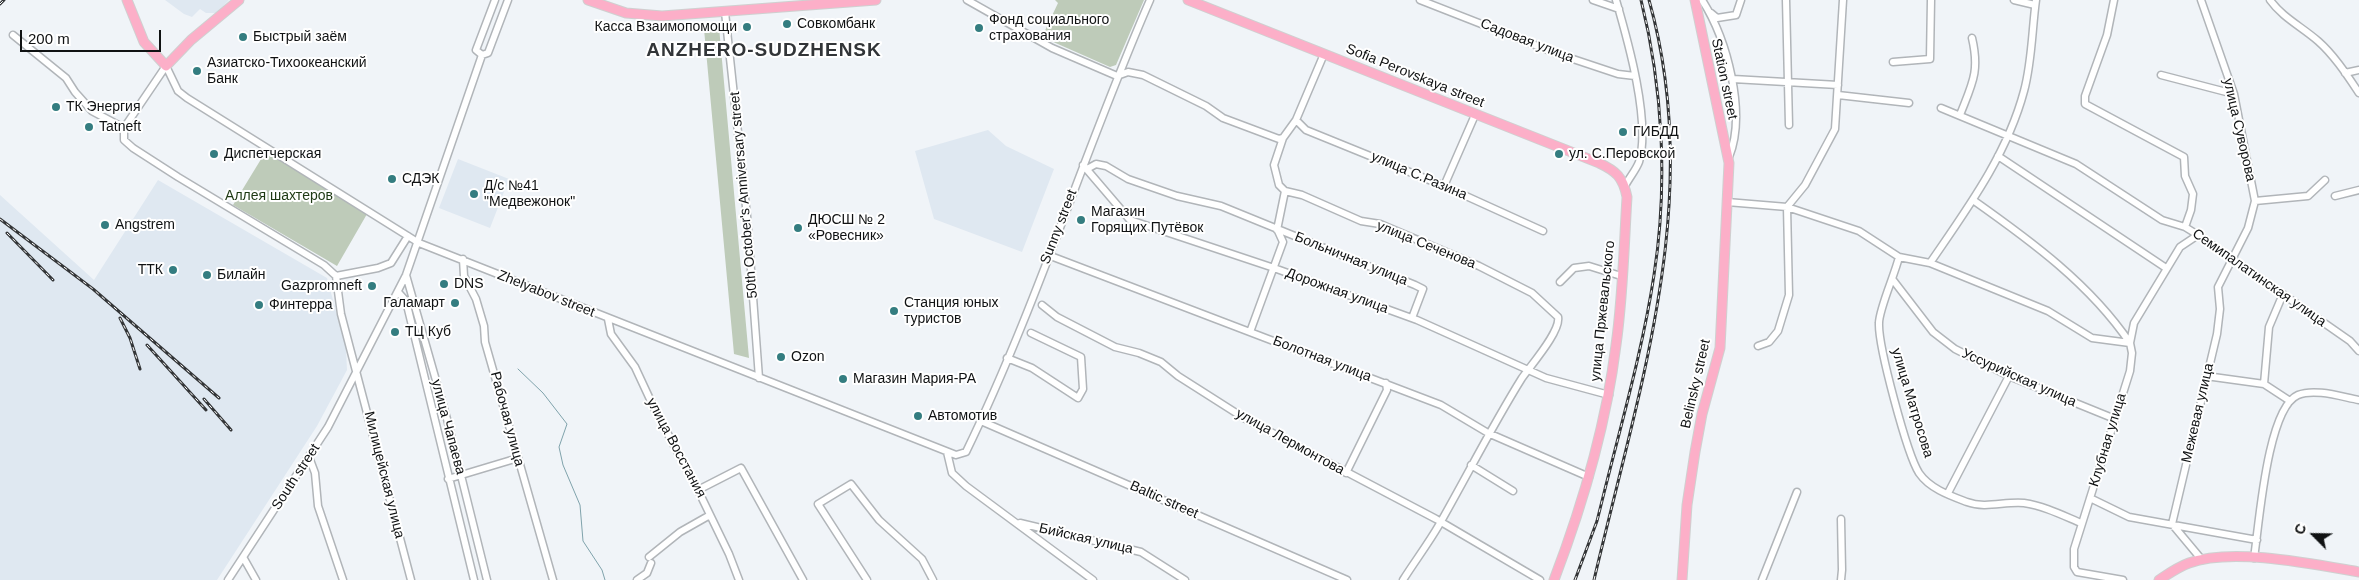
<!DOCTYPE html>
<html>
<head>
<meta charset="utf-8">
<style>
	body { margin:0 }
	#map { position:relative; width:2359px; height:580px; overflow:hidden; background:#f0f4f8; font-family:Helvetica,sans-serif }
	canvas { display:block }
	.north { position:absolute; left:2289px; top:510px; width:50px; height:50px; -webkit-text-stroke:4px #fff; paint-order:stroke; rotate:293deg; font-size:14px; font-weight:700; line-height:20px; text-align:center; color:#101213 }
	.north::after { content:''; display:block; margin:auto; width:18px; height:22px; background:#101213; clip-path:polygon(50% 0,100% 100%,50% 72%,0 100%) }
	.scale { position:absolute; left:20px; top:30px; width:141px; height:22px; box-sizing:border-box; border:2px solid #101213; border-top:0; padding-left:6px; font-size:15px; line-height:18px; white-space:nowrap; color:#101213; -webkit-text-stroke:4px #fff; paint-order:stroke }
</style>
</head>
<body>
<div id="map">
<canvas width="2359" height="580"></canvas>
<div class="north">С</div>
<div class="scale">200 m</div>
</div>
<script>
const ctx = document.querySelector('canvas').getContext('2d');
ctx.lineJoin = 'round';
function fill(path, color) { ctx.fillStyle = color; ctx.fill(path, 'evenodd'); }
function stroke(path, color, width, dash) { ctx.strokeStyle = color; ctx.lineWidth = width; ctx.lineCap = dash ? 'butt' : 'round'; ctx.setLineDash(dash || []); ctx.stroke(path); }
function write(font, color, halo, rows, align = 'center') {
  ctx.font = font + ' Helvetica,sans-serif'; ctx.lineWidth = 4; ctx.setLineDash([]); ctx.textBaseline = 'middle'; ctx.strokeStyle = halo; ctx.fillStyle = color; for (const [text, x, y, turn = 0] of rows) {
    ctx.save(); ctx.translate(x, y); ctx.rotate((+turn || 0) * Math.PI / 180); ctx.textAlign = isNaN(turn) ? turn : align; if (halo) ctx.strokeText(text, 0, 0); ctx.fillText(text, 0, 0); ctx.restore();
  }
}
fill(new Path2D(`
	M165 0H229L217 13H206L200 9 192 17 184 14Z
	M988 130 1006 146 1054 169 1022 252 934 219 915 151Z
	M458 159 509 179 490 228 439 208Z
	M158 180 327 278 346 348 347 370 317 426 217 580H0V195L94 280Z`), '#dfe8f1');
fill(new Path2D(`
	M1055 0H1144L1116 65 1110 67 1042 37 1058 3Z
	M719 27 749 358 734 354 704 29Z
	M266 151 367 214 337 266 233 205Z`), '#becbb9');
stroke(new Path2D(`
	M518 369 543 393 567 424 559 447 563 465 580 505 583 541 602 570 605 580`), '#7fa2ab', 1);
const minor = new Path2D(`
	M967 0 1052 48 1117 76 1128 72 1143 75 1206 106 1223 118 1279 139 1283 138
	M1420 0 1558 54 1618 74 1635 76
	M1593 0 1619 9
	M1616 0C1628 41 1651 122 1639 162 1636 170 1629 178 1625 186
	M1702 0C1727 39 1747 113 1729 157
	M1786 0 1789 125
	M2014 0 2035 5
	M2114 0 2107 35 2085 96V104L2184 157 2185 176 2193 194 2191 210 2185 227
	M2201 0 2234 94 2255 201 2248 228 2218 287 2220 309 2217 334 2172 524 2202 560
	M2270 0C2282 17 2302 27 2318 41 2334 55 2347 75 2359 93
	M725 12 747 216 759 378
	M1711 13 1717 18 1736 15 1741 0
	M13 35 66 78 75 92 92 111 124 128
	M482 55 476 50 495 0
	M1893 62 1930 59 1931 0
	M166 66 178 91 187 98 419 243 956 455 966 452C1037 306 1085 149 1150 0
	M166 66 124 128V140L133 148 178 177 324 265 336 276
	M2345 73 2359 70
	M2161 75 2234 94
	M1733 79 1838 85
	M1838 95 1909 103
	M1941 108 2076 164 2162 220 2185 227 2198 235 2350 341 2359 351
	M1960 115C1972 84 1980 72 1972 38
	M1296 120 1306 130 1444 186 1543 231
	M1998 156 2166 268
	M1083 165 1130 220 1274 268 1417 320 1546 378 1609 395
	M1087 169 1096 164 1106 166 1128 179 1177 196 1221 206 1415 285 1423 289 1412 318
	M1444 186 1475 115
	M1285 191 1302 195 1361 221 1380 224 1479 266 1532 293 1558 317C1561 331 1531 365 1522 378 1492 426 1467 476 1439 525 1428 544 1415 561 1403 580
	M2335 196 2359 190
	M1973 200C2031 241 2090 284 2130 343
	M2255 201 2308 196 2325 180
	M1727 202 1787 207 1859 231 1899 257 1930 263 2048 311 2092 338 2130 343
	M1277 230 1285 191 1279 185 1274 165 1283 138 1296 120 1324 54
	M1048 255 1441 405 1488 433 1589 477
	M1899 257C1895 274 1879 309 1879 323 1878 346 1907 454 1919 473 1930 489 1951 496 1967 502 1986 509 2005 501 2024 503 2044 506 2062 515 2081 523
	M463 259 464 276 476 299 484 326 485 342 553 580
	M1930 263C1967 209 2007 155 2024 91 2032 62 2032 29 2036 0
	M406 275 447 419 487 580
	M336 276 341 314 411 580
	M336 276 378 268 391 263 408 236
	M1893 280 1933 332 1955 349 2009 376 2115 419
	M1560 282 1574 268 1589 266 1621 276
	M398 292 406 301 474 580
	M1042 305 1057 317 1115 347 1139 353 1161 362 1178 376 1244 418 1436 519 1540 580
	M608 319 611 334 635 367 655 410 698 490 729 554 739 580
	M1250 332 1283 242 1278 231
	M1758 346 1769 342 1778 331 1789 295 1787 207 1805 185 1835 129 1843 0
	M1007 358 1032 368 1078 398 1083 389 1081 357 1031 333
	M2206 376 2264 384 2290 401
	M2264 384 2269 327 2283 294
	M981 421 1347 580
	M947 452 952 473 966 486 1093 580
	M309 457 315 473 318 506 343 580
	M1471 465 1513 491
	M1346 473 1387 390 1386 383
	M448 479 518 458
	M698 490 741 468 803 580
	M1948 493 2009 376
	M2090 498 2129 517 2257 540
	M1841 519 1842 570 1841 580
	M1020 523 1141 552 1185 580
	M243 557 256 580
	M649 557 680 532 710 515
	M2254 558C2259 526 2267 408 2298 395 2315 388 2342 397 2359 400
	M228 580 328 427 406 275 482 55 488 53 508 0
	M637 580 647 573 651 563
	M867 580 818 504 851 484 879 520 922 559 933 580
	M1762 580 1797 492
	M2123 580 2077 572 2074 567V549L2130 371 2132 353 2130 343 2134 323 2180 247 2198 235`);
const major = new Path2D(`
	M127 0 144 42 166 66 191 40 239 0
	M588 0 626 13 662 16 876 0
	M1188 0 1599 163C1616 171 1623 177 1627 197 1624 246 1623 296 1616 345 1606 426 1583 504 1554 580
	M1682 580 1687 505 1695 452 1702 414 1720 348 1729 163 1695 0
	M2159 580C2168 574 2178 567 2189 563 2232 547 2313 564 2359 572`);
stroke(minor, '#b1b5b9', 9);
stroke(major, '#cfd0d0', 11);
stroke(minor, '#fff', 6);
stroke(major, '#fcafc8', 9);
const rail = new Path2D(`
	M0 4 4 0
	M0 219 93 289 219 398
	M7 233 53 280
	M120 318 130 338 140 369
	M147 345 206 410
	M204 399 231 430
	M1575 580 1597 521 1604 493C1622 421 1643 348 1654 275 1668 185 1663 88 1641 0
	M1594 580C1639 387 1705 198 1649 0`);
stroke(rail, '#333537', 3);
stroke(rail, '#fff', 1, [4]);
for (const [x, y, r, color] of [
	[787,24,5,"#347d80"],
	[747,27,5,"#347d80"],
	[979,28,5,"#347d80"],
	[243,37,5,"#347d80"],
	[197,71,5,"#347d80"],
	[56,107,5,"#347d80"],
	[89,127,5,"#347d80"],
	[1623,132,5,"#347d80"],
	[214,154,5,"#347d80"],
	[1559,154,5,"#347d80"],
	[392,179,5,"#347d80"],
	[474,194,5,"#347d80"],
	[1081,220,5,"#347d80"],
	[105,225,5,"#347d80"],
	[798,228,5,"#347d80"],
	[173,270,5,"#347d80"],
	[207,275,5,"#347d80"],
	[444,284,5,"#347d80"],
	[372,286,5,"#347d80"],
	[455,303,5,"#347d80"],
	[259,305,5,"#347d80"],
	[894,311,5,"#347d80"],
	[395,332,5,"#347d80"],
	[781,357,5,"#347d80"],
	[843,379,5,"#347d80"],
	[918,416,5,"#347d80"]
]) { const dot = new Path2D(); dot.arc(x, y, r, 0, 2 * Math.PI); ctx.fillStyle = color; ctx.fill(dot); stroke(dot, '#fff', 2); }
write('14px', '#101213', '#fff', [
	["Фонд социального",989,20],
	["страхования",989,36],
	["Совкомбанк",797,24],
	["Касса Взаимопомощи",737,27,"right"],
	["Быстрый заём",253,37],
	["Азиатско-Тихоокеанский",207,63],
	["Банк",207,79],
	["ТК Энергия",66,107],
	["Tatneft",99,127],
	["ГИБДД",1633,132],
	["Диспетчерская",224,154],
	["ул. С.Перовской",1569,154],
	["СДЭК",402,179],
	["Д/с №41",484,186],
	["\"Медвежонок\"",484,202],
	["Магазин",1091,212],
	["Горящих Путёвок",1091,228],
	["ДЮСШ № 2",808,220],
	["«Ровесник»",808,236],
	["Angstrem",115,225],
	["ТТК",163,270,"right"],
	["Билайн",217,275],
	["DNS",454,284],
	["Gazpromneft",362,286,"right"],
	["Галамарт",445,303,"right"],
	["Станция юных",904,303],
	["туристов",904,319],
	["Финтерра",269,305],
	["ТЦ Куб",405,332],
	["Ozon",791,357],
	["Магазин Мария-РА",853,379],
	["Автомотив",928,416]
], 'left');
write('14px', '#101213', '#fff', [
	["Садовая улица",1527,41,21],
	["Sofia Perovskaya street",1415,76,22],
	["Station street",1724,79,78],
	["улица Суворова",2239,130,77],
	["улица С.Разина",1419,176,23],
	["50th October's Anniversary street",744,195,-95],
	["Sunny street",1059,227,-69],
	["улица Сеченова",1426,245,22],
	["Больничная улица",1351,259,22],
	["Семипалатинская улица",2259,278,35],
	["Дорожная улица",1337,291,20],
	["Zhelyabov street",546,294,22],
	["улица Пржевальского",1603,311,-84],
	["Болотная улица",1322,359,21],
	["Уссурийская улица",2019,378,24],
	["Belinsky street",1696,384,-77],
	["улица Матросова",1912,403,73],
	["Межевая улица",2198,413,-77],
	["Рабочая улица",507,419,75],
	["улица Чапаева",448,427,75],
	["Клубная улица",2108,440,-73],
	["улица Лермонтова",1290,442,29],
	["улица Восстания",676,448,62],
	["Милицейская улица",384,475,76],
	["South street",296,477,-57],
	["Baltic street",1164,500,24],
	["Бийская улица",1086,539,13]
]);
write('14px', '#1e3913', '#fff', [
	["Аллея шахтеров",279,196]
]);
ctx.letterSpacing = '1px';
write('bold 19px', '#323538', '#fff', [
	["ANZHERO-SUDZHENSK",764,51]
]);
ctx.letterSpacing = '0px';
</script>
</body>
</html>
